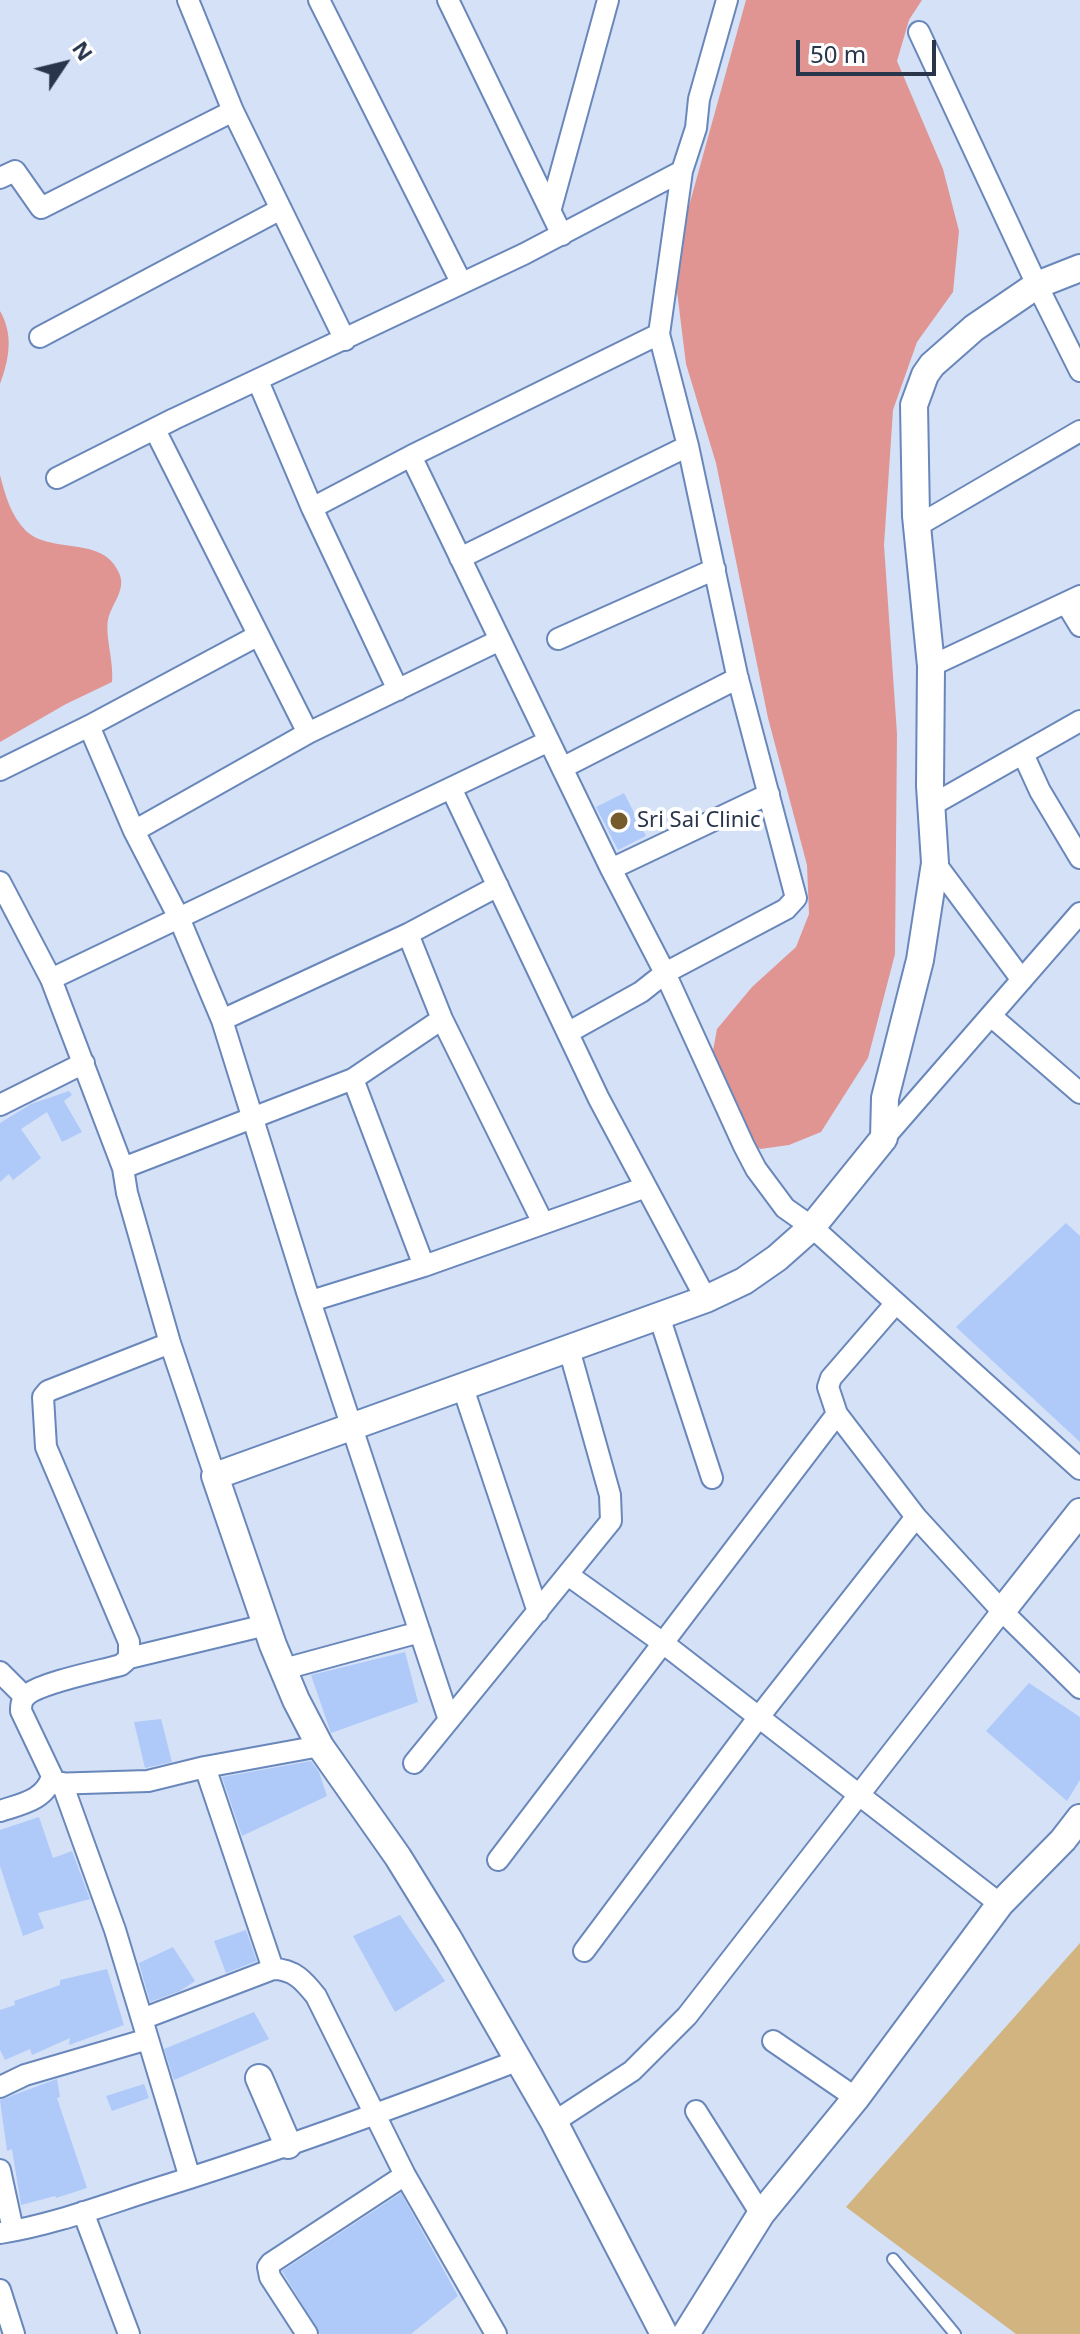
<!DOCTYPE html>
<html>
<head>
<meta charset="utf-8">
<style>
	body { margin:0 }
	#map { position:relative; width:1080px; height:2334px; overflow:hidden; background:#d4e1f7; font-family:"Noto Sans",sans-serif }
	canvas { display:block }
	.north { position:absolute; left:24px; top:24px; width:80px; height:80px; -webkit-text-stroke:6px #fff; paint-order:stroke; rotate:55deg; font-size:22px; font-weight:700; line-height:32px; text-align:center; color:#29354b }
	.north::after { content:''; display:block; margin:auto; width:28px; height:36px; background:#29354b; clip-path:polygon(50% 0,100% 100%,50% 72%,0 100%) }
	.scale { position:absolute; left:796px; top:40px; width:140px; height:36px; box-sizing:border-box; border:4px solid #29354b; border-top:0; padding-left:10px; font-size:24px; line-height:28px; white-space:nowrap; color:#29354b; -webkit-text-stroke:6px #fff; paint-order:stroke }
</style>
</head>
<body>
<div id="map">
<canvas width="1080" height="2334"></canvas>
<div class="north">N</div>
<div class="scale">50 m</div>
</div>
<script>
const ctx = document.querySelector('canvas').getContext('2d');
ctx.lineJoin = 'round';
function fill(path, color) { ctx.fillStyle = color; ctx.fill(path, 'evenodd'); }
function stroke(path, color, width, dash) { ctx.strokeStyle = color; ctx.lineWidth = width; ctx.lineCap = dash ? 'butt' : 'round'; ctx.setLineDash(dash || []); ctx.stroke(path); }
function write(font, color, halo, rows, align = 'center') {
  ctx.font = font + ' "Noto Sans",sans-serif'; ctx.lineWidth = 8; ctx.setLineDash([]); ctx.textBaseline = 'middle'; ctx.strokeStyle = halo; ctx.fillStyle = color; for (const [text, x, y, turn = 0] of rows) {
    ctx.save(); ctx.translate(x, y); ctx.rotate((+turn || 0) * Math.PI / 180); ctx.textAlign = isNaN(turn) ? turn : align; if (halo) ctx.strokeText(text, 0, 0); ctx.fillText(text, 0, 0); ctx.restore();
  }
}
fill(new Path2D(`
	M1080 1943V2334H1016L846 2207Z`), '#d2b480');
fill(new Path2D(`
	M746 0H922L909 20 897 61 943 169 959 231 953 292 917 342 893 410 884 545 897 734 895 954 868 1058 821 1132 789 1145 760 1149 741 1133 710 1067 717 1029 752 987 796 947 809 914 807 865 768 718 716 463 686 364 676 283 684 224Z
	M0 311C14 335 9 360 0 384Z
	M0 475C5 495 11 516 26 531 53 555 103 535 119 573 127 590 111 604 108 620 105 636 114 662 112 682L66 704 0 742Z`), '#e09593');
fill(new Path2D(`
	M624 793 646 836 618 850 596 807Z
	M69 1091 72 1095 64 1101 82 1132 62 1142 47 1112 21 1129 41 1158 13 1180 9 1174 0 1182V1123L31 1104Z
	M1066 1223 1080 1236V1442L956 1327Z
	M405 1652 418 1702 331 1733 311 1675Z
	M1029 1683 1080 1717V1780L1067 1801 986 1731Z
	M161 1719 172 1762 145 1768 134 1722Z
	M311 1761 319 1772 327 1796 242 1836 222 1777Z
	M39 1817 53 1858 72 1851 90 1899 38 1913 44 1928 23 1936 0 1866V1830Z
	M400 1915 445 1981 395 2012 353 1936Z
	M246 1930 257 1961 226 1973 214 1941Z
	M173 1947 195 1981 180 1991 150 2002 139 1963Z
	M107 1969 124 2025 69 2045 70 2038 32 2055 30 2049 5 2060 0 2050V2010L15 2005 14 2001 60 1985V1980Z
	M254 2012 269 2039 174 2080 164 2049Z
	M57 2079 60 2097 57 2098 87 2188 56 2198 55 2196 21 2205 12 2149 7 2151 0 2100Z
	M144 2084 149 2098 112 2111 106 2096Z
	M401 2193 458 2296 411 2334H320L282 2271Z`), '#afcaf9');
const service = new Path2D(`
	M893 2259 955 2334`);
const minor = new Path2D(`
	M188 0 233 111 345 340
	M319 0 461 282
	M448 0 562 235
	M919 32 1037 285 1080 371
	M0 178 15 171 41 208 233 111
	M551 208 608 0
	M40 337 281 209
	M258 381 312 508 398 690
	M155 430 308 733
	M411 456 611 869 665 973 744 1146 756 1169 785 1208 812 1227 1080 1469
	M57 478 174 419 524 254 682 171
	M312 508 411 456 659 334
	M917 526 1080 431
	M460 558 688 446
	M1066 603 1080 626
	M558 639 715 569
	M931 666 1080 596
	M89 726 134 831 179 918 222 1020 307 1292 449 1720
	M1023 754 1040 791 1080 858
	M562 768 738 678
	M0 770 89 726 257 636
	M451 788 599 1099 706 1299
	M932 805 1080 721
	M134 831 308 733 500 640
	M935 863 1022 980
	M611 869 769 794
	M0 882 51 979 123 1168 127 1193 170 1343 215 1476
	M408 934 442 1019 543 1223
	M51 979 549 741
	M991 1016 1080 1093
	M222 1020 408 934 498 886
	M569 1032 641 992 665 973 786 909 796 898 737 675 688 446 659 334 682 171 696 128 699 99 727 0
	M353 1079 424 1266
	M0 1105 84 1063
	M884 1138 1080 913
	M123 1168 353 1079 442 1019
	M311 1301 424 1266 646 1187
	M896 1303 831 1378 828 1387 837 1414 916 1517 1002 1611 1080 1688
	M659 1316 712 1478
	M463 1388 538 1612
	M568 1575 663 1643 1000 1904
	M129 1658 266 1625
	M284 1669 420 1632
	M0 1672 25 1697
	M414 1763 611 1521 610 1495 569 1349
	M205 1767 273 1969
	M62 1783 115 1930 190 2178
	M50 1784 148 1781 205 1767 320 1746
	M0 1811C21 1804 46 1800 52 1776L21 1711C21 1703 22 1699 28 1694 44 1682 100 1671 121 1665L129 1658V1642L46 1447 43 1397 48 1391 170 1343
	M498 1860 837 1414
	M584 1951 758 1718 916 1517
	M142 2019 273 1969C294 1969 304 1981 316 1996L405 2175 496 2334
	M773 2041 856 2098
	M0 2087 25 2075 148 2039
	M696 2111 761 2214
	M554 2122 632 2071 687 2016 1002 1611
	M0 2170 13 2230
	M83 2212 129 2334
	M0 2233C53 2225 107 2204 158 2188 280 2150 400 2106 519 2060
	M0 2290 14 2334
	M307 2334 270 2277 268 2267 271 2263 405 2175`);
const tertiary = new Path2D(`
	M1002 1611 1080 1512
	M259 2078 288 2145
	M664 2334 554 2122 448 1938 398 1857 320 1746 296 1700 273 1645 215 1476 706 1299 744 1281 777 1258 812 1227 884 1138 885 1098 920 960 935 863 930 786 931 666 916 516 914 405 925 375 932 365 974 328 1037 285 1080 268
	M686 2334 761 2214 856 2098 1000 1904 1063 1840 1080 1818`);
stroke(service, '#6987ba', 14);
stroke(minor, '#6987ba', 24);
stroke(tertiary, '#6987ba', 30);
stroke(service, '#fff', 10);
stroke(minor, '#fff', 20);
stroke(tertiary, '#fff', 26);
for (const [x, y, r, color] of [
	[619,821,10,"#755c2d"]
]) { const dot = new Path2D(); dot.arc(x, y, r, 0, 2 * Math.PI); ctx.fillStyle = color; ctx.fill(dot); stroke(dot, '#fff', 3); }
write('22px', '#29354b', '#fff', [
	["Sri Sai Clinic",637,821]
], 'left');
</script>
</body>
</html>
